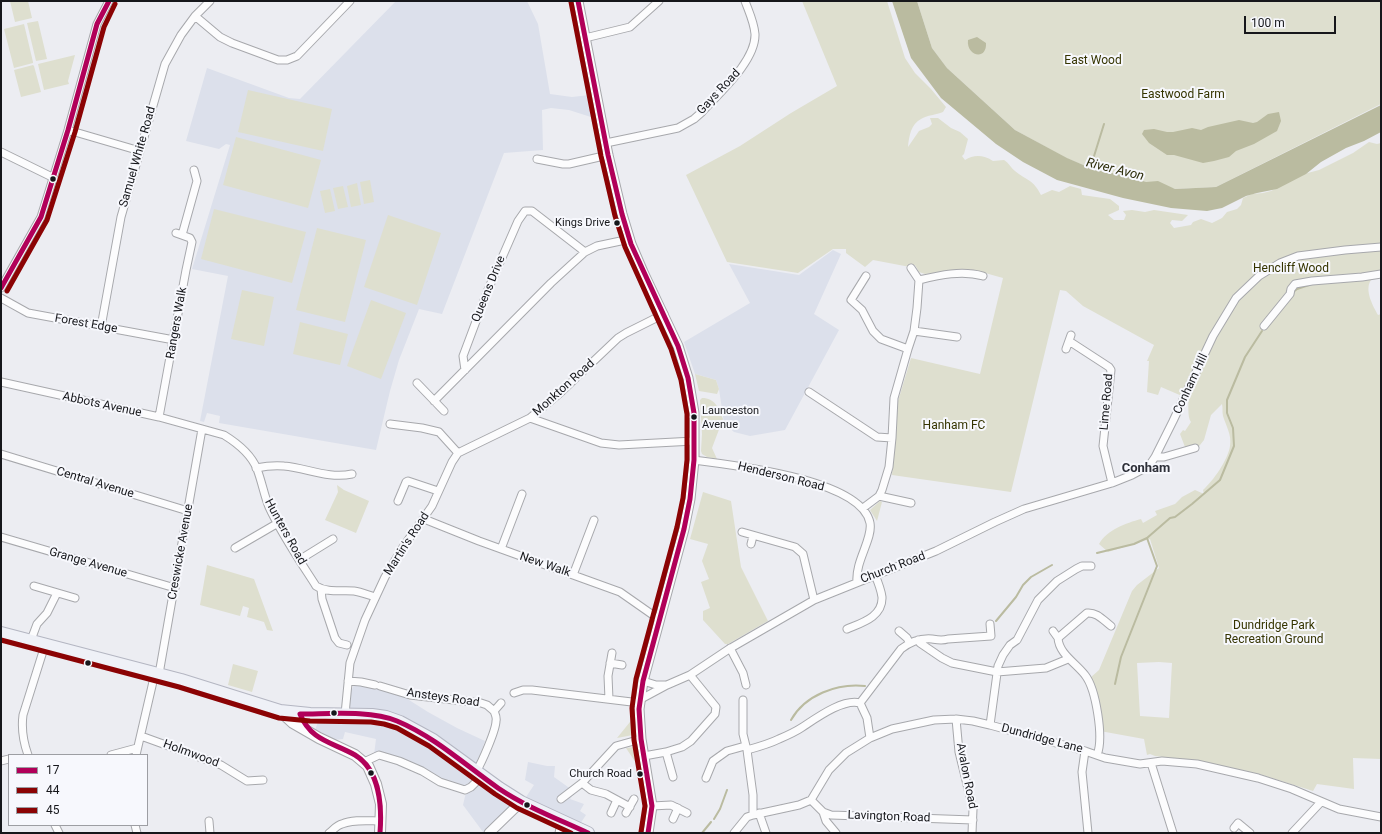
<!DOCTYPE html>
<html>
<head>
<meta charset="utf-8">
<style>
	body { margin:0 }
	#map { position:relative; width:1382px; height:834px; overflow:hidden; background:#ecedf2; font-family:Roboto,sans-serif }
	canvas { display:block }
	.frame { position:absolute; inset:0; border:2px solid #16171b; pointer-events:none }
	.legend { position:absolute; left:8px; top:754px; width:140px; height:72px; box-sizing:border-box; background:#f7f8fd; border:1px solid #9d9ea3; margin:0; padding:5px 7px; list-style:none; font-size:12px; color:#16171b }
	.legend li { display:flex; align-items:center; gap:8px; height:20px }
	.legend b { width:20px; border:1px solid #9d9ea3 }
	.scale { position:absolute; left:1244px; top:16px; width:92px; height:18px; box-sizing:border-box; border:2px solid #16171b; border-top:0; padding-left:5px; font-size:12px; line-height:14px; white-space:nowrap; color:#16171b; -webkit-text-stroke:3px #f7f8fd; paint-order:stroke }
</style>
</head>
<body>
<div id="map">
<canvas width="1382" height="834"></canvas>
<div class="frame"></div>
<ul class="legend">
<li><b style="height:5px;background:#b10059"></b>17</li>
<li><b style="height:5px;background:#8b0304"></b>44</li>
<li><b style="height:5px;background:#8b0304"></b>45</li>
</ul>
<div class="scale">100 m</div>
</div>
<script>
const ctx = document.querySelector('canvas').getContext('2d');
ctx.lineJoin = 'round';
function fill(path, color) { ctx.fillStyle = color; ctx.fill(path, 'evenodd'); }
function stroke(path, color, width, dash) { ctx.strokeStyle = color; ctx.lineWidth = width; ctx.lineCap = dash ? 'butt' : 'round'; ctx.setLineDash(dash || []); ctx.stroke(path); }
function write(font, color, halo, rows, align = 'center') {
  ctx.font = font + ' Roboto,sans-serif'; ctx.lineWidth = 4; ctx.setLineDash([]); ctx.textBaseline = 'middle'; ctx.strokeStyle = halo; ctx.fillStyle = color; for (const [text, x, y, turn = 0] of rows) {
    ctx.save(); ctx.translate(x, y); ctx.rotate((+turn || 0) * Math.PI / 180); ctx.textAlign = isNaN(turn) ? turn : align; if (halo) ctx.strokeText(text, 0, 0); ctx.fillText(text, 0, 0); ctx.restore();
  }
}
fill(new Path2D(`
	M396 1H527L538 24 550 94 572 97 590 95 594 118 569 110 551 108 542 110 543 150 504 153 442 314 419 309 399 360 390 391 376 450 219 423 220 416 207 413 204 422 200 421 228 276 192 269 230 145 226 144 219 149 186 141 207 68 289 98 300 99Z
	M833 250 841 254 814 314 839 330 785 430 750 436 734 432 724 423 719 389 716 380 695 374 684 342 750 303 729 264 799 275Z
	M354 685 369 686 403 695 409 700 428 712 457 728 485 741 474 774 512 805 501 817 483 832 463 805 467 788 435 779 374 755 376 739 345 732 343 739 333 740 314 733 319 719H349L351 691Z
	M528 762 547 766H555L554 777 575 792 570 799 584 804 580 811 586 815 580 824 536 804 526 797 534 785 525 780Z`), '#dce0eb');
fill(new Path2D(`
	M10 1H28L32 18 15 22Z
	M802 1H887L905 58 915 73 931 89 946 107 943 112C936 115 927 115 921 119 911 124 909 136 908 147L919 131 929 127 932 124 930 118H938L951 128 960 132 968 139 964 154 962 156 965 160C974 154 984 155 993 161L1004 160C1009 163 1011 168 1015 171 1027 181 1033 179 1041 195L1052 190 1059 192 1070 186 1081 189 1082 195 1110 199 1119 206V210L1108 215 1114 220H1124L1126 215 1123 211 1132 210 1145 212 1154 210 1188 215 1182 221 1172 220 1170 223 1174 228 1191 225 1193 222 1201 219 1212 223 1222 218 1227 212 1237 209 1241 205 1243 198 1252 194 1263 193 1271 191 1304 174 1319 170 1353 153 1369 142 1377 144 1381 143V272C1378 274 1373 277 1371 280 1364 290 1373 306 1378 315L1381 314V759L1353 758 1354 789 1317 784 1313 791 1259 774 1193 761 1155 756 1150 754 1147 755 1144 739 1100 731 1090 678 1099 670 1132 591 1137 585 1159 568 1150 539 1108 552 1099 544C1107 530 1126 523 1141 519L1143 523 1157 515 1155 511 1175 504 1182 497 1195 490 1204 494 1203 490C1213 481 1228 460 1230 446 1232 435 1226 426 1223 416 1222 412 1223 408 1222 404L1211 415 1204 440 1196 450 1179 452 1185 447 1180 434 1183 430 1185 431 1191 422C1187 417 1189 404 1188 397L1182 396 1161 387 1158 395 1147 392 1149 361H1147L1154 345 1083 306 1066 291 1060 290 1011 492 892 475 898 401 911 358 980 374 1003 278 978 271 965 269 925 274 919 272 915 265 910 267 873 260 865 267 846 253V249H833L798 273 727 262 686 175 740 146 791 113 837 86ZM1159 662 1172 663 1169 718 1140 716 1137 663Z
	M917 1H1381V104L1216 187 1175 189 1095 170 1066 158 1015 130 947 68 932 48Z
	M38 21 47 59 36 61 27 23Z
	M24 24 33 62V63L14 68 4 29Z
	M75 55 68 81 69 84 44 90 38 64Z
	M33 65 34 66 41 92 21 97 14 70Z
	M248 90 332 109 323 151 238 132Z
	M236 137 321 160 308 208 223 185Z
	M370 180 374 202 364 204 360 182Z
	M357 183 361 205 351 207 347 186Z
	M343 186 348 207 338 209 333 188Z
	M330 189 335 211 325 213 320 191Z
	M214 209 306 232 292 283 201 259Z
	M388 215 441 233 417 305 364 287Z
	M317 228 366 240 345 322 296 310Z
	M242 290 274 297 264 346 231 339Z
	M371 300 406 313 381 379 347 366Z
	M300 322 348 334 340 365 293 354Z
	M695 374 716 380 719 389 717 394 699 391Z
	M702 398C715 398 719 408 723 419L712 448 717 459 707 457 702 454 701 451 702 434 700 400Z
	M337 485 344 490 369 501 356 533 325 520 338 492Z
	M703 492 731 501 741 567 768 621 728 644H725L703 620V611L710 608 701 582 709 579 702 561 708 544 690 539Z
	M880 501 882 502 877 521 870 510Z
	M207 565 254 579 273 631 267 630 264 622 247 617 249 608 243 606 240 616 200 605Z
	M233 664 258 671 252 692 228 685Z
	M634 717V733L633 735 617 738Z
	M634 747 637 748 642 772 626 748Z`), '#dedfcf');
fill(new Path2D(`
	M892 1H917L932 48 947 68 1015 130 1067 158 1095 170 1128 176 1146 182 1158 181 1175 189 1216 187 1381 105V132L1364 141 1346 148 1321 162 1306 174 1277 189 1257 193 1246 196 1222 208 1207 211 1171 208 1123 198 1057 180 1023 162 996 144 941 98 911 58Z
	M977 37 986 43C987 61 966 56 968 40Z
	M1279 112 1281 121 1277 131 1254 144 1236 151 1229 157 1214 161 1203 163 1174 155H1167L1149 143 1142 134 1144 130 1154 129 1167 132H1173L1192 128 1201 130 1208 127 1239 120 1253 123 1257 122 1268 114Z`), '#babba0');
stroke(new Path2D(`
	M1090 169 1104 124
	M1292 293 1297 289 1309 285
	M1097 553 1134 544 1147 538 1170 518 1175 517 1192 504 1220 480 1234 446 1233 428 1227 413V400L1245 357 1262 331
	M996 621 1016 597 1023 585 1031 577 1052 565
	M1115 684 1121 657 1157 566 1147 538
	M791 720C805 695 837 683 865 686
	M714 819 720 809 727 790
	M702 833 711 822`), '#babba0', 2);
const minor = new Path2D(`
	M195 16 220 37 232 43 278 60H287L297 56 350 1
	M585 38 630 27 659 1
	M68 130 140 151
	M606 143 678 128 694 119 702 112C719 93 756 61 755 34 754 22 749 12 745 1
	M1 152 54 178
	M537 159 563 164H569L608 155
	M182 235 197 181 194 170
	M866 276 851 300 862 310 873 331 881 339 908 349
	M919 280C940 275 962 270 983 276
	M1 288 41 217 68 130 97 24 109 1
	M1 298 28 313 174 340
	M1264 326 1290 294 1291 289 1295 284 1312 281 1362 277 1381 274
	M101 327 121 217 165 64 181 35 195 16 210 1
	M914 331 957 337
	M1069 341 1109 367 1111 370 1103 446 1112 483
	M1066 349 1071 335
	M465 370 463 356 487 292 518 221 525 211H532L585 252
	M1 382 159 417 224 435C237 443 251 454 257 469 262 482 264 495 269 507 282 535 300 561 316 586 327 593 341 590 354 591 361 592 368 595 375 597
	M417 383 444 411
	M809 392 877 437 892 438
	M434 401 551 283 585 252 597 246 630 239
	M159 417 186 270 192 242 190 238 176 233
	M530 418 601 443 619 445 694 441
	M390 424 422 428 439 432 458 453
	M1 454 188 511
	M1155 457H1164L1195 448
	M694 460C732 465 862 479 870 523 873 539 855 561 857 582
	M256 468C266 466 275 465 284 466 307 468 328 479 352 474
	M879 496 911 503
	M398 501 406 482 408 481 438 491
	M863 508 879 496 882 490 889 467 892 438 894 398 908 349 914 331 917 308 919 280 911 268
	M424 519 479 541 620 592 660 620
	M742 532 795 547 803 554 814 600
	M1 537 175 588
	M751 544 753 536
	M235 548 278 523
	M501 549 522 494
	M299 560 333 539
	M573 575 594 520
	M34 586 75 598
	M321 589 322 599 335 638 339 643 347 645
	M847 629C861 623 883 617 882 597 881 590 878 582 875 575
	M899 631 907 638 909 642
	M1053 631 1058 638
	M31 640 37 624 47 613 57 593
	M918 640 920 643 942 658 952 663 997 672 1046 668 1068 659
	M730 648 743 673 746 685
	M610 663 622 665
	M159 674 202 429
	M348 681 361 682 375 685
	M643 681 656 685H665
	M380 686 410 695 481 703 487 705 494 711 501 703
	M514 693 523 690H532L640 703
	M609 699 608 676 612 653
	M641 699 667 685 690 675 729 649 814 600 936 551 995 522 1024 509 1112 483 1132 475 1149 466 1155 457 1173 421 1213 336 1236 298 1259 276 1280 263 1298 256 1345 250 1381 247
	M743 700V734L747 750 753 795V815
	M860 703 901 649C910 642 920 638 932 639 938 640 942 641 948 639L991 636 990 624
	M860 703 867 718 870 738
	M345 714 350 663 365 620 385 577 403 547 432 506 452 462 458 453 530 418 560 393 618 338 626 333 664 314
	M956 719 959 752 973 809 972 833
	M990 725 998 666 1003 655 1010 645 1017 640 1038 600 1057 581 1076 569 1082 566H1091
	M141 736 221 765 247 781 263 780
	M747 750C758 747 769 744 779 739 786 736 795 732 801 728 815 719 843 698 860 703
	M1085 751 1082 772 1088 833
	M666 752 673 777
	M28 755C23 741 21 730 23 715L45 645
	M111 755 137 748
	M136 755 155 673
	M1097 755C1104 738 1096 689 1085 675 1076 663 1059 654 1058 638L1087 613C1097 612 1103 620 1111 626
	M644 756 666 752 682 747 691 741 715 714 716 707 690 675
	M1 761 9 759
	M364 762 379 755 399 761 422 771 440 782 465 790 471 787 482 776
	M1151 763 1173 833
	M476 772C482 762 496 730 496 721 497 717 495 714 494 711
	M706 778 713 761 727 751 745 746
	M582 783 591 790 606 794 630 807
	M561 799 582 783 616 746 641 739
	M811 800 823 812 831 815 973 820
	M652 806 671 805 687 813
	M823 812 826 821 836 833
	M611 813 617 800
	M626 813 634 799
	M759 813 766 833
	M673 819 678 808
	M209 821 210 833
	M55 825 59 833
	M135 825 137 833
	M1234 828 1238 823 1250 833
	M329 833C333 830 337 825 342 824 353 819 369 821 381 821
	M559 833 562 820
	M734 833 747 817 753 815 799 805 811 800 829 770 846 753 870 738 892 729 934 720 956 719 973 721 990 725 1085 751 1105 758 1140 764 1162 761 1197 764 1258 778 1292 789 1339 809 1381 817
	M1292 833 1321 802`);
const tertiary = new Path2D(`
	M578 1 608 155 622 214 631 244 643 272 678 346 688 378 694 413V460L690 499 684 529 643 681 639 709 641 739 652 806 648 833
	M489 833 521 802`);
const secondary = new Path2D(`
	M280 711 293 723 319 738 355 755 368 766 376 784 381 804 380 833`);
const primary = new Path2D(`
	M1 633 181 680 280 711 310 714 372 715 386 717 400 722 433 740 499 788 521 802 588 833`);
stroke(minor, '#a7a8ac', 9);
stroke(tertiary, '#a7a8ac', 11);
stroke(secondary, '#a7a8ac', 12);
stroke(primary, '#b4b6c2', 14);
stroke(minor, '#fcfcfd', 7);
stroke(tertiary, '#fcfcfd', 9);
stroke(secondary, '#fcfcfd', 10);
stroke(primary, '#eff1f7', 12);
stroke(new Path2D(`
	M578 1 608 155 622 214 631 244 678 346 688 378 694 413V460L690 499 684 529 643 681 639 709 641 739 652 806 648 833
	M1 288 41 217 68 130 97 24 109 1
	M380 833C382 807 380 770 355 755 332 742 311 741 300 714 329 714 370 710 397 721 435 737 465 765 498 788 526 807 558 819 588 833`), '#b10059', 5);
stroke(new Path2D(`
	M571 2 601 156 615 216 625 247 671 349 681 380 687 414V460L683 498 677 527 636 679 632 708 634 740 645 806 641 832
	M7 291 47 220 75 132 104 27 115 4`), '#8b0304', 5);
stroke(new Path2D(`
	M1 640 179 687 279 718 310 721 371 722 384 724 397 728 429 746 495 794 517 808 571 833`), '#8b0304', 5);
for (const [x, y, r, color] of [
	[53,179,3.5,"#16171b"],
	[617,223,3.5,"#16171b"],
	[694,417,3.5,"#16171b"],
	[88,663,3.5,"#16171b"],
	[334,713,3.5,"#16171b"],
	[371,773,3.5,"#16171b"],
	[640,774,3.5,"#16171b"],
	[527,805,3.5,"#16171b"]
]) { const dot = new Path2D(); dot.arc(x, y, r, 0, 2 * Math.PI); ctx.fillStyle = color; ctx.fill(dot); stroke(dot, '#f7f8fd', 1.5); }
write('11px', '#16171b', '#f7f8fd', [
	["Kings Drive",610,223],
	["Launceston",702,411,"left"],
	["Avenue",702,425,"left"],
	["Church Road",632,774]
], 'right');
write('12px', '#353400', '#f7f8fd', [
	["East Wood",1093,61],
	["Eastwood Farm",1183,95],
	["Hencliff Wood",1291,269],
	["Hanham FC",954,426],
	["Dundridge Park",1274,626],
	["Recreation Ground",1274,640]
]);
write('12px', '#16171b', '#f7f8fd', [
	["Gays Road",719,92,-47],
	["Samuel White Road",138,157,-74],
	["Queens Drive",489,289,-68],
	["Rangers Walk",177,323,-80],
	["Forest Edge",86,324,10],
	["Conham Hill",1191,384,-65],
	["Monkton Road",564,388,-42],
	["Lime Road",1107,402,-85],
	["Abbots Avenue",102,405,12],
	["Henderson Road",781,477,14],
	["Central Avenue",95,483,17],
	["Hunters Road",285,532,61],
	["Martin's Road",407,544,-57],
	["Creswicke Avenue",181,552,-80],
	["Grange Avenue",88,563,16],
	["New Walk",545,565,19],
	["Church Road",893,568,-21],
	["Ansteys Road",443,698,8],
	["Dundridge Lane",1042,739,15],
	["Holmwood",191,754,20],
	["Avalon Road",966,776,79],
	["Lavington Road",889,817,2]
]);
write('italic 13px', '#2d2d0a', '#f7f8fd', [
	["River Avon",1115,170,14]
]);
write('bold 13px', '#2e3039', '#f7f8fd', [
	["Conham",1146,469]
]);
</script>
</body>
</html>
